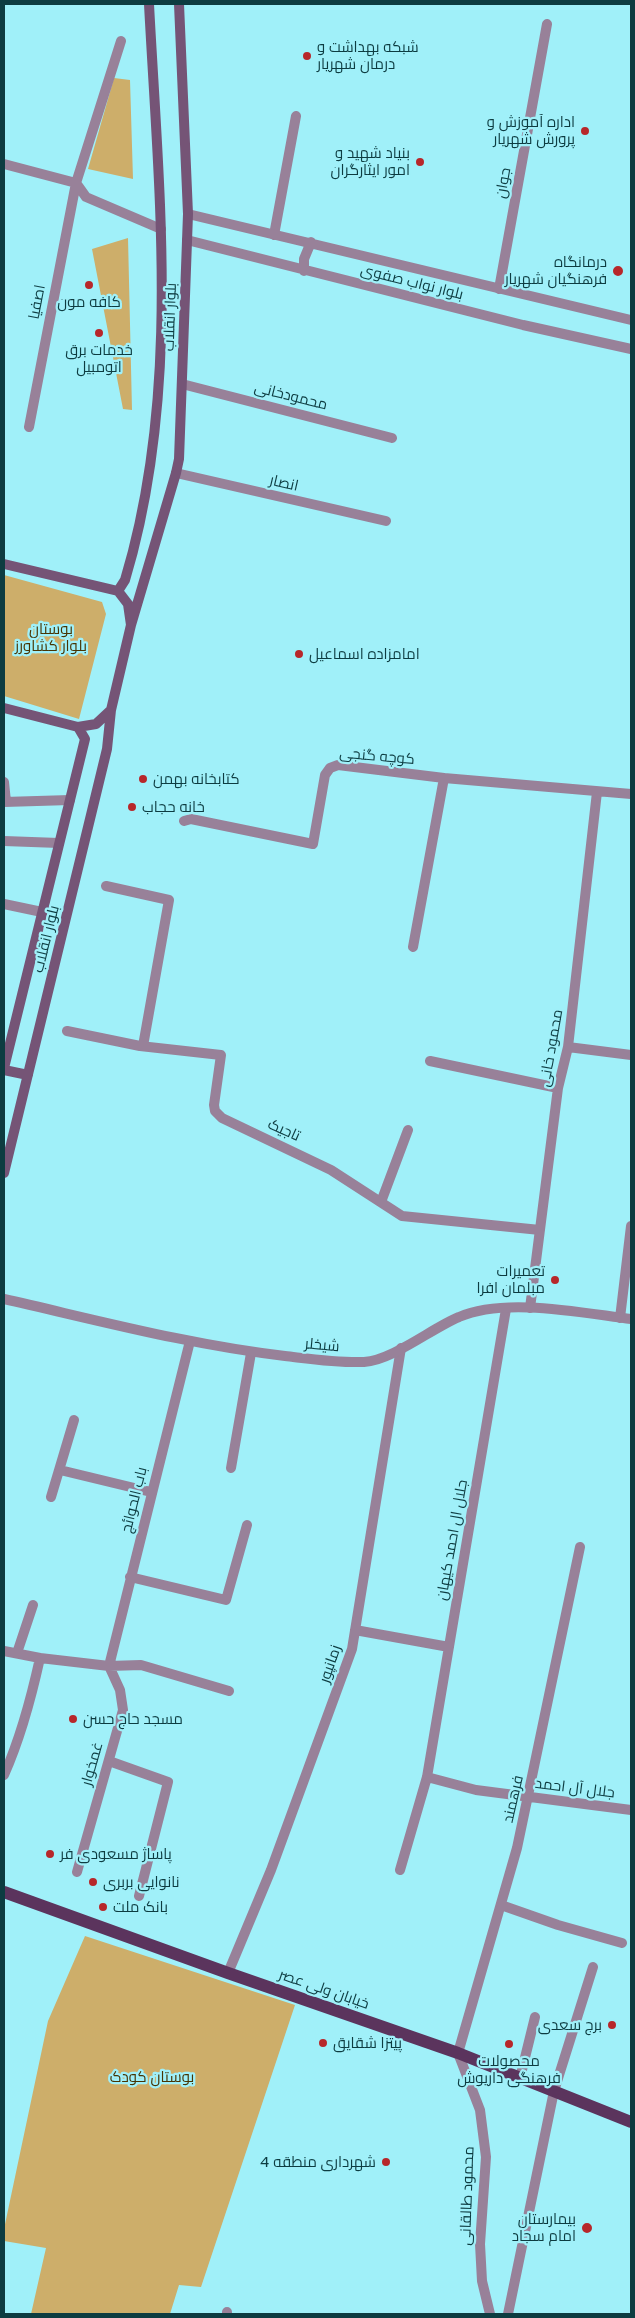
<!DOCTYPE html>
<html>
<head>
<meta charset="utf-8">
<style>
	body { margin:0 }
	#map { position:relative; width:635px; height:2318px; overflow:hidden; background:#a0f0f9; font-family:"Golos Text",sans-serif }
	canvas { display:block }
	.frame { position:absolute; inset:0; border:5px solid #0d3c41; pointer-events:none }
</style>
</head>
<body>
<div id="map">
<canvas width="635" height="2318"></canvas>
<div class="frame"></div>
</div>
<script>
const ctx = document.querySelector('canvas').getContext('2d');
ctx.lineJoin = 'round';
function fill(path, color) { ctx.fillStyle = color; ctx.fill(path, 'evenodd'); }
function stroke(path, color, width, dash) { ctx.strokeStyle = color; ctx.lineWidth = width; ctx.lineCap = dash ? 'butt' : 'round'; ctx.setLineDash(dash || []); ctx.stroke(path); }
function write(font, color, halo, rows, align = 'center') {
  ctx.font = font + ' "Golos Text",Cairo,sans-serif'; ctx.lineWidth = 4.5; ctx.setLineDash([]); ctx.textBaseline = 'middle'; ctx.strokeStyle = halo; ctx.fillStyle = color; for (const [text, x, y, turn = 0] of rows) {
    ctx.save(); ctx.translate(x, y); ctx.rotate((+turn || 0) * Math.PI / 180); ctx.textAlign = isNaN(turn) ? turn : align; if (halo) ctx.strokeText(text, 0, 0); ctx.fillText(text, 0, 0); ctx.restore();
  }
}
fill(new Path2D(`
	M114 78 130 80 133 179 88 169Z
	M128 238 132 410 123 409 92 249Z
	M4 575 102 602 106 614 79 719 4 696Z
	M85 1936 295 2005 201 2287 179 2285 170 2314H31L46 2248 4 2241V2229L48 2021Z`), '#cdae6a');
stroke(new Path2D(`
	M4 164 76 183 86 197 161 229
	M274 235 296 116
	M499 289 547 24
	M182 384 392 438
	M29 427 76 183 121 41
	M176 473 386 521
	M4 782 6 802
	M4 802 70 800
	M184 821 191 819 313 844 325 775 330 768 338 765 444 778 631 794
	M4 841 59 843
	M106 886 169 900 143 1046
	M4 904 42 912
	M413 947 444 778
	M67 1031 140 1046 221 1055 214 1105 215 1111 222 1118 331 1170 402 1216 540 1230
	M568 1047 631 1055
	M430 1061 558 1088
	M381 1202 408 1130
	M530 1308 558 1088 568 1047 597 792
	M620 1318 631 1226
	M231 1468 251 1353
	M60 1470 151 1492
	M51 1497 74 1420
	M130 1577 226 1600 247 1525
	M355 1630 449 1647
	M4 1651 40 1658 109 1666 141 1665 229 1691
	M17 1653 33 1605
	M109 1666 190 1341
	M109 1761 168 1782 139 1896
	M4 1775C21 1737 31 1699 40 1658
	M427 1777 476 1790 631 1810
	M400 1870 427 1777 506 1309
	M77 1872 123 1710 120 1690 109 1666
	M501 1905 558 1925 622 1943
	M228 1973 271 1870 352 1649 401 1348
	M458 2053 517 1848 580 1547
	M520 2078 535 2017
	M554 2091 593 1967
	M227 2314V2312`), '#988199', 10);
stroke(new Path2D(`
	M188 214 631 320
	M187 240 523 325 631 349
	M304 271V259L311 242
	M4 1299C97 1320 190 1345 285 1356 311 1359 338 1363 364 1362 393 1360 432 1328 459 1317 505 1297 582 1313 631 1319
	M458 2053 480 2110 486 2157 480 2244 482 2281 490 2314
	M508 2314 554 2091`), '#988199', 10);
stroke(new Path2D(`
	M4 564 118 591 128 604 131 625 111 710 96 724 78 727 4 708
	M118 591 125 580C181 394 159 195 149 4
	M131 625 176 473 179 459 188 214 179 4
	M4 1068 85 739 78 727
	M4 1070 28 1075
	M4 1173 107 749 111 710`), '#755476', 10);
stroke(new Path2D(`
	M4 1892 228 1973 458 2053 631 2122`), '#5b345d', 12);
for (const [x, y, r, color] of [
	[307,56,5,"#b7272a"],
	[585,131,5,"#b7272a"],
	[420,162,5,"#b7272a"],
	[618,271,6,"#b7272a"],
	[89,285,5,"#b7272a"],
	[99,333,5,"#b7272a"],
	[299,654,5,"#b7272a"],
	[143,779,5,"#b7272a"],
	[132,807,5,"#b7272a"],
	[555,1280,5,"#b7272a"],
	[73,1719,5,"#b7272a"],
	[50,1854,5,"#b7272a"],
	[93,1882,5,"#b7272a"],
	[103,1907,5,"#b7272a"],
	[612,2025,5,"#b7272a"],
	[323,2043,5,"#b7272a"],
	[509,2044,5,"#b7272a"],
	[386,2162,5,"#b7272a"],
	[587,2228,6,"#b7272a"]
]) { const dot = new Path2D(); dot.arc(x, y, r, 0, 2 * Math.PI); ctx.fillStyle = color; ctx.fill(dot); stroke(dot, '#a0f0f9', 2); }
write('15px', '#0d3c41', '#a0f0f9', [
	["شبکه بهداشت و",317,47],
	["درمان شهریار",317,64],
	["اداره آموزش و",575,122,"right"],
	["پرورش شهریار",575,139,"right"],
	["بنیاد شهید و",410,153,"right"],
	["امور ایثارگران",410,170,"right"],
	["درمانگاه",607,262,"right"],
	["فرهنگیان شهریار",607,279,"right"],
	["کافه مون",89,302,"center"],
	["خدمات برق",99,350,"center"],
	["اتومبیل",99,367,"center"],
	["امامزاده اسماعیل",309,654],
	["کتابخانه بهمن",153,779],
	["خانه حجاب",142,807],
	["تعمیرات",545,1271,"right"],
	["مبلمان افرا",545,1288,"right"],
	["مسجد حاج حسن",83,1719],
	["پاساژ مسعودی فر",60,1854],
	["نانوایی بربری",103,1882],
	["بانک ملت",113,1907],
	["برج سعدی",602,2025,"right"],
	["پیتزا شقایق",333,2043],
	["محصولات",509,2061,"center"],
	["فرهنگی داریوش",509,2078,"center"],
	["شهرداری منطقه 4",376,2162,"right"],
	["بیمارستان",576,2219,"right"],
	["امام سجاد",576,2236,"right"]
], 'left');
write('15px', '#0d3c41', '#a0f0f9', [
	["جوان",503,183,-80],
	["بلوار نواب صفوی",412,282,14],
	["اصفیا",37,302,-79],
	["بلوار انقلاب",170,317,-88],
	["محمودخانی",291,396,14],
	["انصار",284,483,13],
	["کوچه گنجی",377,756,5],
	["بلوار انقلاب",46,939,-76],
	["محمود خانی",551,1048,-80],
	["تاجیک",284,1130,24],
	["شیخلر",322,1345,5],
	["باب الحوائج",134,1500,-76],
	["جلال ال احمد کیهان",452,1540,-80],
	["زمانپور",330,1664,-71],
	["غمخوار",92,1764,-74],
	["جلال آل احمد",575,1788,7],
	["فرهمند",513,1799,-77],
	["خیابان ولی عصر",324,1989,19],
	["محمود طالقانی",467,2196,-88]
]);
write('15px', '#473403', '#a0f0f9', [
	["بوستان",51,629],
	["بلوار کشاورز",51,646],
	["بوستان کودک",152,2077]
]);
</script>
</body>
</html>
